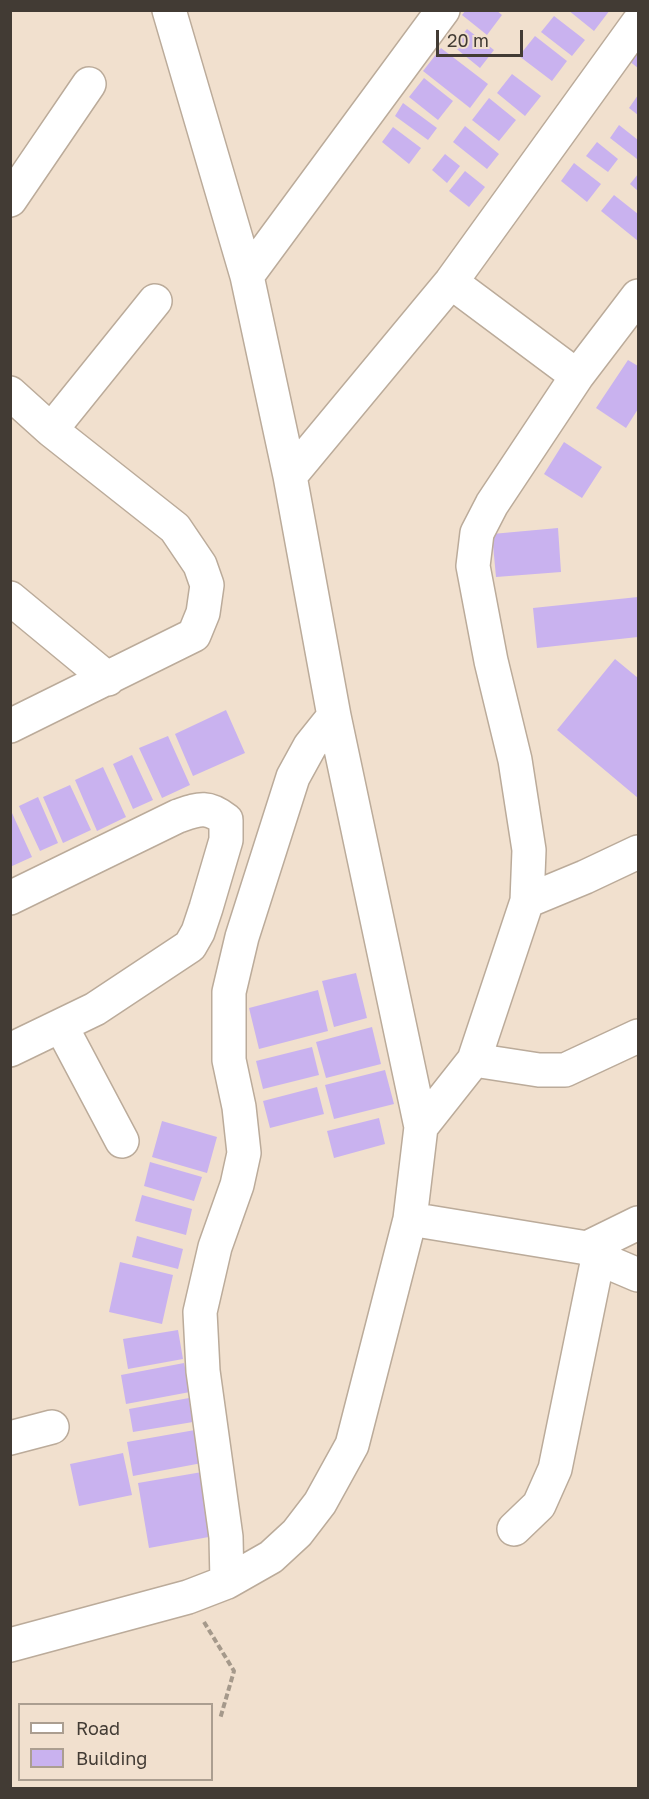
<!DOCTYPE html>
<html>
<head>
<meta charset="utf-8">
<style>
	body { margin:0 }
	#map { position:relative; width:649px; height:1799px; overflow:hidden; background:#f1e0ce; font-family:"Golos Text",sans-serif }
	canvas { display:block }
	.frame { position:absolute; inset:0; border:12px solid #423b34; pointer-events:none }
	.legend { position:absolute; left:18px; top:1703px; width:195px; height:78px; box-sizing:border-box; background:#f1e0ce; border:2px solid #ab9e90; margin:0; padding:8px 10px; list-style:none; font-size:18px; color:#423b34 }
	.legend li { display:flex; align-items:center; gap:12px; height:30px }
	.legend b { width:30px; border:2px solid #ab9e90 }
	.scale { position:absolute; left:436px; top:30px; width:87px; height:27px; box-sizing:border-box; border:3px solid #423b34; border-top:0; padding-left:8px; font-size:18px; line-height:21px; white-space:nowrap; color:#423b34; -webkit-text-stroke:4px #f1e0ce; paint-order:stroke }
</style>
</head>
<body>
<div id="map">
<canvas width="649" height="1799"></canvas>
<div class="frame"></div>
<ul class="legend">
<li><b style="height:8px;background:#fff"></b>Road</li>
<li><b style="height:16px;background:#c9b2ef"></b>Building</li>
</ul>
<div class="scale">20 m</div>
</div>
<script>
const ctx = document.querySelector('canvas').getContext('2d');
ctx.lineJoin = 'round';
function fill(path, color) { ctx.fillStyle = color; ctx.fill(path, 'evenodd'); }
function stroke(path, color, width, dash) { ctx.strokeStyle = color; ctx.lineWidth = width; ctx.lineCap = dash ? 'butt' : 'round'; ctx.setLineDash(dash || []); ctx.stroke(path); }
fill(new Path2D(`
	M466 10H496L502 15 487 35 462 15Z
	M568 10H610L594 31Z
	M554 16 585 40 572 56 541 32Z
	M467 29 494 50 480 68 453 46Z
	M535 36 567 61 552 81 519 56Z
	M441 48 488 84 470 108 423 71Z
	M638 48V68L629 61Z
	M512 74 541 96 525 116 497 93Z
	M424 78 453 101 438 120 409 97Z
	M638 95V115L629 108Z
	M489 98 516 120 499 141 472 120Z
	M403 103 437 128 428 140 395 116Z
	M619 125 638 140V157L637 159 610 138Z
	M465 126 499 154 487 169 453 142Z
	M393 127 421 148 409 164 382 142Z
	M597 142 618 159 608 172 586 156Z
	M445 154 460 166 447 183 432 170Z
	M574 163 601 184 587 202 561 181Z
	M465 171 485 187 469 207 449 191Z
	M638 174V191L630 184Z
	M614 195 638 214V241L601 211Z
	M628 360 638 366V409L626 428 596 408Z
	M564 442 602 467 582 498 544 474Z
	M558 528 561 572 496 577 492 534Z
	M638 597V637L537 648 533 608Z
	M615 659 638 678V798L557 730Z
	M226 710 245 753 193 776 175 734Z
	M168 736 190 785 162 798 139 748Z
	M132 755 153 800 133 809 113 764Z
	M103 767 126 817 97 831 75 780Z
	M70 785 91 830 63 843 43 797Z
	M38 797 58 843 40 851 19 806Z
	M12 813 32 857 10 867V814Z
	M356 973 367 1018 334 1027 322 981Z
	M318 990 328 1031 259 1049 249 1008Z
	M372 1027 381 1064 326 1078 316 1042Z
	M312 1047 319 1075 263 1089 256 1061Z
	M385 1070 394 1104 334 1119 325 1085Z
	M317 1087 324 1114 270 1128 263 1101Z
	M379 1118 385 1144 334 1158 327 1131Z
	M162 1121 217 1137 207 1173 152 1157Z
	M150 1162 202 1177 194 1201 144 1186Z
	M142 1195 192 1209 186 1235 135 1221Z
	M137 1236 183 1249 178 1269 132 1257Z
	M120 1262 173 1275 162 1324 109 1312Z
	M178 1330 183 1359 128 1369 123 1339Z
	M184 1363 190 1392 126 1404 121 1375Z
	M189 1398 193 1422 133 1432 129 1409Z
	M195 1430 202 1463 133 1476 127 1442Z
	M123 1453 132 1495 79 1506 70 1464Z
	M202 1472 214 1536 149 1548 138 1483Z`), '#c9b2ef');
const minor = new Path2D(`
	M169 10 247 276
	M10 200 89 84
	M451 282 577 376
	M10 393 51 430 175 528 200 565 207 585 203 613 194 635 10 726
	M51 430 155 301
	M290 476 451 282 638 23
	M10 598 108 679
	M10 898 178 816C199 809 207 805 226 820V840L206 908 198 932 190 946 95 1009 10 1050
	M527 901 585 877 638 852
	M61 1026 122 1141
	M474 1060 539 1070H565L638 1036
	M421 1127 474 1060 527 901 529 850 515 760 491 661 473 566 477 533 492 504 577 376 638 296
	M410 1219 587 1248 598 1258 638 1275
	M587 1248 638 1223
	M10 1438 52 1427
	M514 1529 539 1505 555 1469 598 1258
	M227 1582 271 1557 297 1533 320 1503 352 1445 410 1219 421 1127 334 716
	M10 1645 188 1597 227 1582 226 1537 203 1371 200 1312 215 1247 237 1185 244 1153 239 1107 229 1060V992L242 937 293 777 310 746 334 716 290 476 247 276 443 10`);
stroke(minor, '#bbab9a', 36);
stroke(new Path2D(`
	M204 1622 234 1671 220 1719`), '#a5998b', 4, [6, 3]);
stroke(minor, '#fff', 33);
</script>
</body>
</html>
